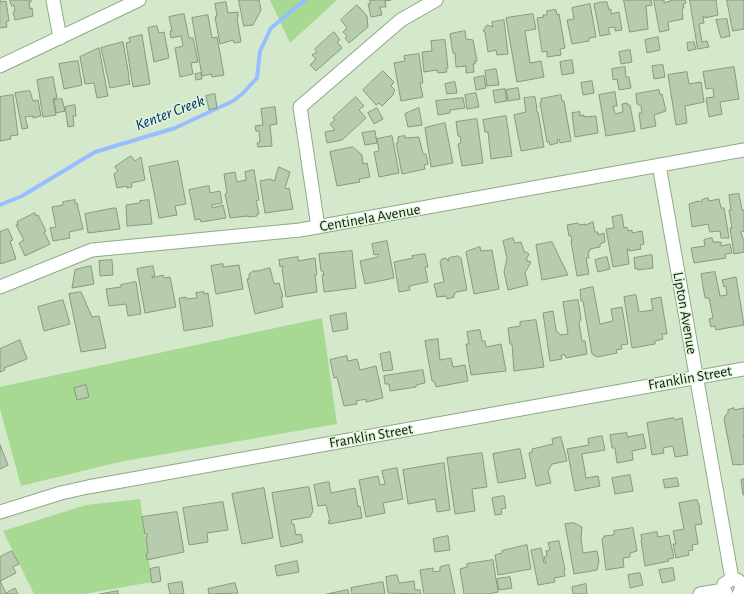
<!DOCTYPE html>
<html>
<head>
<meta charset="utf-8">
<style>
	body { margin:0 }
	canvas { display:block; background:#d4e9cc }
</style>
</head>
<body>
<canvas width="744" height="594"></canvas>
<script>
const ctx = document.querySelector('canvas').getContext('2d');
ctx.lineJoin = 'round';
function fill(path, color) { ctx.fillStyle = color; ctx.fill(path, 'evenodd'); }
function stroke(path, color, width, dash) { ctx.strokeStyle = color; ctx.lineWidth = width; ctx.lineCap = dash ? 'butt' : 'round'; ctx.setLineDash(dash || []); ctx.stroke(path); }
function write(font, color, halo, rows, align = 'center') {
  ctx.font = font + ' "Alegreya Sans",sans-serif'; ctx.lineWidth = 3; ctx.setLineDash([]); ctx.textBaseline = 'middle'; ctx.strokeStyle = halo; ctx.fillStyle = color; for (const [text, x, y, turn = 0] of rows) {
    ctx.save(); ctx.translate(x, y); ctx.rotate((+turn || 0) * Math.PI / 180); ctx.textAlign = isNaN(turn) ? turn : align; if (halo) ctx.strokeText(text, 0, 0); ctx.fillText(text, 0, 0); ctx.restore();
  }
}
fill(new Path2D(`
	M270 0H337L290 43Z
	M322 318 337 424 119 462 21 486 0 409V387Z
	M140 499 152 582 84 594H34L3 531 86 505Z`), '#a7d993');
stroke(new Path2D(`
	M0 205 22 196 95 152 175 128 233 101 242 94 257 78 260 51 271 28 305 0`), '#97beff', 4);
const building = new Path2D(`
	M0 0 1 2 6 1 9 21 6 22 7 27 0 28Z
	M10 0H31V2H29L30 9 32 8 33 16 15 20 13 12 15 11 14 5 12 6Z
	M239 0H259L261 10 253 25 244 26Z
	M370 0H391L385 1 386 7H380L382 15 371 17 368 4H370Z
	M624 0H651L652 5 646 6 648 29 630 32Z
	M654 0H664V3L673 0H685L686 3 683 4 684 8H682L683 19 668 22 669 30 660 32Z
	M690 0H716L718 15 705 18V16H703L704 23 699 24 702 42 707 41 709 47 698 49Z
	M727 0H744V29L733 31Z
	M226 2 228 13 238 12V17L237 18 241 42 234 43 233 40 220 44 215 17 217 16 215 4Z
	M602 2H607L609 10 611 9V14L619 12 622 30 615 31V27L608 28 610 34 600 36 594 4Z
	M590 4 596 37 589 38V41L572 44 567 20 574 19 572 8Z
	M357 5 367 16 368 27 349 43 345 38 347 36 343 32 347 28 341 20Z
	M556 10 557 15 559 14 565 48 560 49 561 55 547 57V51L542 52 537 18 544 17 543 15H547V11Z
	M184 14 189 38H193L198 62 191 63 193 74 180 77 175 48 183 46 181 36 171 38 170 31H172L169 17Z
	M533 14 536 29 525 31 530 63 541 61 544 77 517 82 506 18Z
	M208 15 212 38 217 37 224 75 212 77 211 74 202 76 192 18Z
	M727 19 730 36 721 38 716 20Z
	M504 20 508 54 497 55 496 50 488 52 485 32 483 31 487 25 493 27 492 22Z
	M157 26 159 33 164 32 169 58 154 62 148 28Z
	M465 31 466 39 473 40 477 61H475V64H473L474 72 466 73V66L456 67 455 53H453L450 34Z
	M334 32 340 40 337 42 342 48 316 71 310 65 316 59 312 55 317 52 315 49Z
	M142 35 150 84 133 87 126 43 130 42 129 38Z
	M658 37 660 50 647 53 645 40Z
	M445 40 448 68H446L447 72 438 73 437 70 424 72 422 52 432 51 431 41Z
	M123 42 129 76H128L130 84 110 88 101 48Z
	M694 42 696 49 688 51 687 43Z
	M99 48 108 96 97 98 94 83 85 84 80 57Z
	M630 50 632 62 621 64 619 52Z
	M419 54 423 83H420L423 97 401 101 394 63 405 61 404 56Z
	M572 60 574 73 562 75 560 62Z
	M78 61 82 85 64 89 59 64Z
	M663 65 665 77 654 79 652 66Z
	M625 67 626 77H629L631 88 619 90 617 79 613 80 612 69Z
	M734 67 739 99 720 102 722 114 709 117 706 98 714 97 713 88 706 89 703 72Z
	M496 69 499 85 487 86 485 71Z
	M383 71 394 82 391 86 395 90 393 93 394 94 382 106 379 103 376 105 363 90Z
	M687 72 689 84 701 82 704 102 685 106 687 123 676 125 668 75Z
	M201 73 202 79 196 80 195 74Z
	M484 76 486 88 476 90 474 78Z
	M53 77 57 98 53 99 56 115 43 117 37 80Z
	M592 81 594 93 583 95 581 83Z
	M455 82 457 93 447 94 445 84Z
	M518 88 520 99 508 101 506 90Z
	M505 89 507 101 495 103 493 91Z
	M659 90 660 95 662 94 666 111 654 115 656 126 641 129 639 113H642L641 106 637 104 636 94Z
	M30 91 33 101 38 100 41 116 33 118V116L25 117 28 128 22 129 15 93Z
	M615 92 617 106H613L615 114 623 112 622 104 627 103V105H630L635 131 606 136 599 95Z
	M476 93 479 107 467 109 465 95Z
	M215 94 217 108 209 110 206 96Z
	M13 95 18 135 10 136 11 139 0 141V97Z
	M561 95 562 101H564L571 141 560 143 559 139 557 140 558 143 550 145 549 142H547L540 103H541V99Z
	M356 97 364 106 359 110 366 118 342 140 327 143 325 132 335 130 330 124 335 120 333 118Z
	M535 97 537 108 536 109 537 112H538L544 147 521 151 514 115 526 112 524 98Z
	M463 98 465 108 450 110V113L438 115 436 101Z
	M62 99 65 111 56 113 54 100Z
	M75 105 76 116H73L74 126 68 127 65 107Z
	M275 107 277 124 270 125 272 146 258 147 257 143 260 142 259 131H256L255 126 263 125 261 109Z
	M377 108 383 119 374 124 368 113Z
	M419 108 422 125 408 127 405 114Z
	M580 112V116L584 115V117L596 116 598 133 575 137 572 113Z
	M506 116 512 156 491 159 488 132H485L483 120Z
	M477 119 483 163 462 166 458 144 461 143 460 136H458L456 122Z
	M445 123 453 163 431 167 425 128Z
	M375 131 377 143 365 145 362 133Z
	M392 136 399 173 379 177 374 152 379 151 377 139Z
	M405 136V138L419 137 423 154H426L428 164 424 165 425 169 402 174 396 143H398V137Z
	M353 147 362 155 363 164 367 163 370 177 359 179 360 182 337 186 330 152Z
	M131 156 135 161 141 157 145 180 131 183 132 187 127 188V186L117 188 114 174 118 171 115 167Z
	M178 161 186 204 175 206 177 215 159 218 149 167Z
	M279 167 290 172 285 188 286 189 289 188 293 209 265 213 260 181 270 179 274 181Z
	M254 170 259 200 256 201 259 214H257V216L249 217 248 216 230 218 225 194 227 193 224 174 235 172 237 182 246 180 245 172Z
	M209 186 210 193 220 191 222 203 212 205V208L223 205 226 218 201 222 200 219 195 220 189 190Z
	M739 194 742 210H744V231L741 232 743 239H744V252L734 254 730 228H732L729 210H731L729 195Z
	M708 198 709 201 719 199 721 208H724L729 238H721L720 231 710 232 708 224 692 227 689 204 698 201 702 202V200Z
	M75 200V203H77L83 229 69 232 70 238 53 241 50 228 56 227 52 207 63 205V202Z
	M149 200 152 224 127 226 126 205 140 203V201Z
	M114 208H116L120 229 88 233 85 214Z
	M35 213 36 216 38 215 46 231 44 232 50 244 25 256 19 243 24 240 16 225H18L17 222Z
	M622 215 624 228 627 227 628 231 632 230V233L642 231 644 244 640 245 641 249 629 251V249H627L629 264 613 267 606 229 614 228 612 217Z
	M593 222 595 232H598V235L604 233 605 242 600 244V247L590 249V251L588 252 589 258H586L589 274 577 276 571 241H572L571 236H569L567 225 578 223 580 225 585 224V225Z
	M8 229 13 240 10 241 16 259 0 264V232Z
	M513 238 515 243 521 242 524 251 529 254 526 260 531 262 525 273 528 285 508 290 504 272 507 258 503 241Z
	M712 238 713 242H721V246L730 244 732 253 725 254 726 258 694 263 691 248 705 246 704 240Z
	M387 241 394 278 365 284 360 261 378 257V254L374 255 372 244Z
	M552 242 568 275 542 280 536 245Z
	M480 247 481 251 492 250 499 289 474 294 466 252Z
	M352 251 356 288 324 292 322 275H324L323 271H321L319 254Z
	M425 254 428 267H425L428 282 409 286 410 290 399 292 394 262 413 258 412 256Z
	M652 255 653 268 638 270 637 268 635 269 634 258Z
	M458 256 461 258 467 290 456 292V293L454 294V297L447 299 446 296 437 297 434 284 444 282 440 262 442 259 446 258 448 261 449 258Z
	M298 257V261L315 258 317 275H315L317 292 286 297 282 269 283 268V266L280 267 279 260Z
	M607 257 610 269 598 272 595 260Z
	M112 260 113 275 100 276 99 261Z
	M223 264V267L239 265 243 289 216 294 211 266Z
	M91 266 94 284 72 288 75 270Z
	M153 266 155 276H152V278L163 275 164 278 170 277 176 307 145 313 137 269Z
	M270 268 274 284 279 283 283 297H281L283 307 255 314 247 279H249V274L253 271H258Z
	M715 272 720 296 727 295 726 286 724 287 722 280 736 277 744 325 716 330 715 326 711 327 709 319 713 318 709 298H705L701 274Z
	M136 282 141 314 128 316 126 304 109 306 106 289 121 287V285Z
	M593 287 600 324 613 321 611 309 622 307 628 344 621 345 622 349 616 350 617 353 597 357 592 354 583 301H581L580 290Z
	M81 292 92 317 99 316 106 348 81 352 69 294Z
	M204 292V294L208 293 213 326 184 331 179 298 186 297 187 299 197 298 196 293Z
	M636 295 639 312 653 310 651 299 661 297 667 334H662L663 339 655 341V344L632 348 624 297Z
	M63 300 70 324 44 331 38 307Z
	M578 300 581 319 579 323 582 341H585L587 354 566 358 565 355H561L562 359 550 361 543 313 553 311 556 330 560 335 568 334 563 302Z
	M346 313 348 329 333 332 330 316Z
	M536 320 544 367 514 371 512 344H510L508 328 520 326V322Z
	M480 330 482 341H485L486 347 501 344 506 371 471 375 466 344H469L467 332Z
	M438 339 440 360 451 358 453 367 465 365 468 381 436 387 434 381H432L425 341Z
	M20 340 27 359 4 368 5 370 0 372V349Z
	M390 352 393 370 383 371 380 354Z
	M347 356 348 361 357 359 360 370 376 366 383 398 366 402V399L356 401 357 404 344 406 337 377 334 378 330 360Z
	M423 370 425 383 416 385V387L390 391 389 384H385L384 376Z
	M86 385 89 397 77 400 74 388Z
	M734 408V410L744 408V434L743 435 744 438V464L737 465 736 464 733 465 724 419 725 416 728 413V410Z
	M674 418 675 420 682 418 688 455 675 457 673 446 663 448 664 453 652 455 647 423Z
	M627 433V437L643 434 646 448 632 451 633 460 617 463 615 448H612L610 435Z
	M602 436 605 450 582 454 586 478 598 476 600 486 575 491 567 449 589 445 588 439Z
	M561 437 567 461 552 464 548 471 551 483 536 486 529 453 532 452V449L553 444 552 439Z
	M0 445 8 465 0 469Z
	M520 449 526 478 498 483 493 454Z
	M482 453 487 487 472 489 475 511 455 514 447 458Z
	M444 463 450 510 437 512 435 499 408 504 403 470Z
	M397 468 403 499 383 503 385 513 366 517 359 480 378 476 380 485 385 484 382 471Z
	M630 475 633 491 615 494 612 478Z
	M677 478 679 486 665 488 663 480Z
	M744 479V495H743L741 480Z
	M329 482 331 493 355 488 358 507 360 506 362 518 329 524 328 521H330L326 505 318 506 314 485Z
	M309 487 313 511 310 517 291 520 292 524H294L296 535 301 534 303 542 281 547 272 493Z
	M264 488 273 538 242 544 232 494Z
	M504 496 506 508 501 509 502 514 495 515 492 498Z
	M697 500 700 508H699L702 524 695 525 698 544 692 545 693 550 688 551 689 555 676 558 673 544H676L673 531 684 529 679 503Z
	M223 502 228 530 207 533 208 542 189 545 183 508Z
	M177 512 184 552 147 560 146 554 148 553 146 537H147V534H145L142 517Z
	M574 523 582 527 581 539 583 553 597 551 599 561 597 570 574 574 565 524Z
	M633 528 637 551 630 553V557L623 558 624 567 606 570 602 539 604 538V536L614 535V531Z
	M657 532 658 537 669 535 674 558 668 559 669 561 645 566 641 540H642L641 535Z
	M448 536 450 550 435 552 433 539Z
	M559 541 565 570 564 571 565 576 554 578 555 582 538 585 531 550 541 548 544 563H546L544 557 547 556 546 551 550 550 548 543Z
	M527 545 531 569 498 575 495 555 502 553V551Z
	M12 551 19 564 13 567 16 573 0 581 6 593 15 588 18 594H0V557Z
	M493 560 498 592 488 594H464L460 569 467 567V564Z
	M297 561 299 572 277 576 275 566Z
	M449 565 455 594H424L420 570 433 568V572L440 571V567Z
	M159 567 161 581 152 583 150 569Z
	M673 568 675 580 662 583 659 570Z
	M640 573 643 585 630 588 628 575Z
	M397 575 399 583 414 581 415 590H420L421 594 388 593 386 577Z
	M510 577 512 588 499 590 497 579Z
	M182 582 184 594H170L168 584Z
	M383 582 385 594H352L351 588Z
	M235 583 238 593 209 594 208 589Z
	M586 584 587 594H573L572 587Z
	M348 590 349 594H327Z
	M118 591V594H100Z`);
fill(building, '#b7ccaf');
stroke(building, '#869a7e', 1);
const minor = new Path2D(`
	M53 0 60 38
	M0 66 139 0
	M659 165 732 579
	M318 227 300 107 401 20 436 0
	M0 287 92 250 300 230 744 150
	M0 512 61 493 88 487 744 369
	M700 594 724 590
	M726 594 724 590V584L732 579C740 579 744 586 739 594`);
stroke(minor, '#92a68a', 15);
stroke(minor, '#fff', 13);
write('15px', '#121a0f', '#e1f7d9', [
	["Centinela Avenue",370,218,-10],
	["Lipton Avenue",685,313,80],
	["Franklin Street",690,378,-10],
	["Franklin Street",371,436,-10]
]);
write('italic 16px', '#012b6f', '#e1f7d9', [
	["Kenter Creek",170,113,-21]
]);
</script>
</body>
</html>
